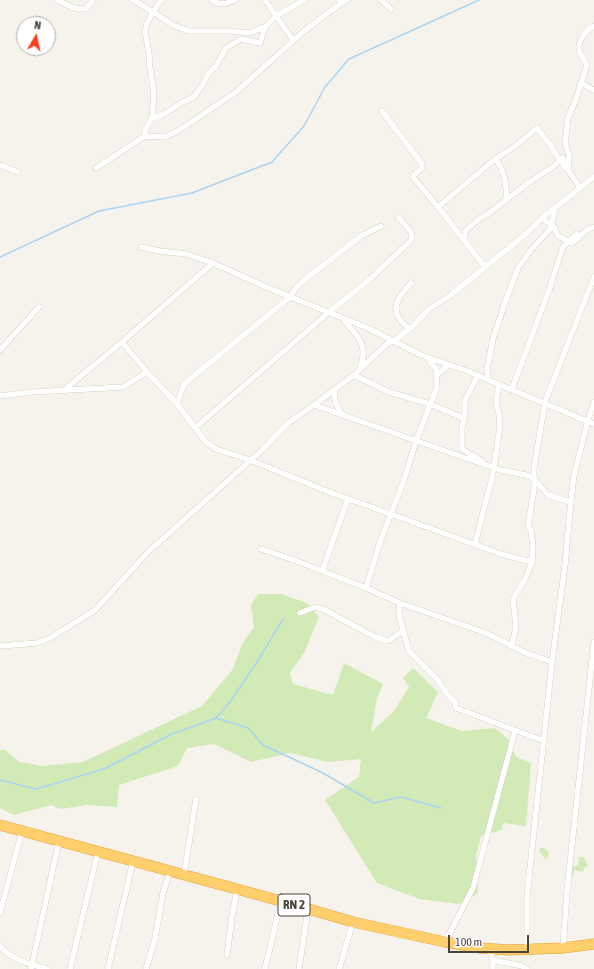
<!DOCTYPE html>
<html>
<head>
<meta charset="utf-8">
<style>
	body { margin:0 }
	#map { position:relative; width:594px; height:969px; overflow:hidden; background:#f6f3ec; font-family:"Asap Condensed",sans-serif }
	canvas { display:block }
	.north { position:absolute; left:16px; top:16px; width:40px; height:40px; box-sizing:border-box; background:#fff; border:1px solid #b7b4b0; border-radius:50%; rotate:9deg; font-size:11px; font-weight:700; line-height:16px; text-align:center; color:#4b4439 }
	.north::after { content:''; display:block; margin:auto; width:14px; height:18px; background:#fc3f1d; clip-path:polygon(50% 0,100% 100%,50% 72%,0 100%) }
	.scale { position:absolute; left:448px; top:935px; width:81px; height:18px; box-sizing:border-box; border:2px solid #4b4439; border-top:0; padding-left:5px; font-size:12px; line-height:14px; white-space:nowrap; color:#4b4439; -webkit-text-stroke:3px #fff; paint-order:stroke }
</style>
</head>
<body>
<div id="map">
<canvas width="594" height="969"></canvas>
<div class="north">N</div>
<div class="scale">100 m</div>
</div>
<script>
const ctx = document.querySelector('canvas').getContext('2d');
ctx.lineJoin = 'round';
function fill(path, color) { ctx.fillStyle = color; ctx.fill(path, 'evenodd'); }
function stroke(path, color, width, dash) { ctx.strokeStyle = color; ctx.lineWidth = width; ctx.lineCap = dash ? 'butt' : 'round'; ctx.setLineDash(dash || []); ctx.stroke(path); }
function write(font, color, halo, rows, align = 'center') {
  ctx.font = font + ' "Asap Condensed",sans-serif'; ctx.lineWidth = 3.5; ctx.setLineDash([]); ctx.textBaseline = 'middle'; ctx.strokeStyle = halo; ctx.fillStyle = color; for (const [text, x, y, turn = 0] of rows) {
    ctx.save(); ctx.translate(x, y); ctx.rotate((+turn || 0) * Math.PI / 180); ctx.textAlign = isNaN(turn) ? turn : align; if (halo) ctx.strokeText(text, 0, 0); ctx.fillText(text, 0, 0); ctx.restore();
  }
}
fill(new Path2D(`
	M258 594H281L307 603 319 617 304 653 290 673 293 684 333 695 344 663 383 684 377 698 371 732 394 711 409 687 403 678 413 668 438 692 426 718 462 731 495 728 508 739 516 757 531 763 526 826 503 823 502 830 481 836 476 856 478 893 459 904 419 899 377 883 325 800 359 777 361 759 328 762 290 753 251 762 214 744 187 748 178 766 119 785 117 807 87 805 60 809 52 805 14 815 0 808V750H5L19 762 42 766 83 762 202 706 233 669 242 644 254 627 251 605Z
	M540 848H544L548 851 549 855 547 858 545 859 539 851Z
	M579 857H584L588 866 584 868 583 872 574 870 573 876 568 878 571 867 579 865 578 863Z`), '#d2eab5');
stroke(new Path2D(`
	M0 257 99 211 192 193 272 162 304 126 325 87 349 59 479 0
	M216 718 248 728 263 745 323 773 374 803 401 797 441 808
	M0 780 36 789 104 769 172 734 216 718 230 702 257 662 283 619`), '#a9d4f2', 1.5);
const street = new Path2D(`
	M58 0C67 5 75 10 86 9L93 0
	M133 0 153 12 161 0
	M212 0C220 6 226 4 235 0
	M265 0 293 40
	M339 0 342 3 347 0
	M381 0 391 9
	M581 83 594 90
	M382 111 422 164V168L414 175 413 177 438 207 485 267
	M152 118 162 115 183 102 194 97 203 84 208 74 216 66 226 48 241 39 260 43 265 27 276 16 304 0
	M145 136 165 137 174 133 187 125 236 92 303 32 329 12 342 3
	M495 159C506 172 505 182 507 199
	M0 165 18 172
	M96 168 145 136V130L152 118 154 92 150 69 149 54 145 31 147 23 153 12 173 25 188 31H230L249 33 265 27
	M568 170 569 156 565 143 568 118 576 99 587 65C585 61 582 57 580 53 576 43 585 31 594 26
	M438 207 495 159 514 147 537 128 549 143 559 159 563 158V166L568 170 580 188
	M542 218 554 227 558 236 572 243 588 229 594 227
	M464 240 466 230 479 219 489 213 528 183 554 166 563 158
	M141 247 160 251 186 254 213 263 266 287 370 329 421 355 467 371 594 424
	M344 320C358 337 369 345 360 368
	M409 329C388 311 395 301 411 283
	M122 342 147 372 177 404 206 442 216 449 250 460 329 492 424 526 501 554 532 562
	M0 350 39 307
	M427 357 436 369 437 387 416 441 404 480 380 542 366 588 400 603 399 615 409 651 438 680 447 694 455 702 456 708 544 741
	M354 375 389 392 430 404 463 418
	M437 375 448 365
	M478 375 465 400V413L462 428V449L482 461
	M488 379 487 369 493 339 504 305 518 268 531 250 550 229 553 219 555 208
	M512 389 549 290 563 247 577 234
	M64 390 122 342 213 263
	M334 390C334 400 336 407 343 415
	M0 396 32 392 123 387 147 372
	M177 404 184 384 290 297 296 288 303 281 361 236 381 226
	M314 405 500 470 526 475 534 479 548 495 571 502
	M195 428 328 313 370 279 406 245C408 243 412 241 412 237 413 231 403 223 399 218
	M494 467 500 426 499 414 496 403 499 384
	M348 499 322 571 366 588
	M475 544 492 478 494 467 491 466
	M261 549 297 561 322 571
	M400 603 486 633 526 653 552 662
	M300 613 315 607 323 609 375 637 388 641 403 631
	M0 646 37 643 50 638 95 610 148 552 262 450 288 423 314 405 354 375 388 343 394 341 412 327 429 309 451 295 527 233 542 218 594 177
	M512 646 516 627 513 599 524 581 532 563 533 546 531 531 528 526 534 489V468L545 402 594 277
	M184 875 196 799
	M0 913 22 831
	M445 942 473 888 515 731
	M0 946C11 960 32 965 48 969
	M563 948 567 891 594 642
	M489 949 493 960V969
	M527 949V896L552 662 565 565 571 500 574 475 588 420 594 402
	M227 955 232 916 237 889
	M493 960 522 966 527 969
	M31 969 59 841
	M70 969 98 852
	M108 969 133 861
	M146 969 155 939 163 893 170 871
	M265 969 281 901
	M299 969 308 909
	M339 969 353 922`);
const highway = new Path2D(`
	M0 825 281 901 353 922 445 942 480 948 509 950 563 948 594 944`);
stroke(street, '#c2bbae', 6);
stroke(highway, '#e0a43c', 11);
stroke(street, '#fff', 5.5);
stroke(highway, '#ffcf6e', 10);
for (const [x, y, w] of [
	[294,905,32]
]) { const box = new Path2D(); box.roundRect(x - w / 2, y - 11, w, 22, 3); ctx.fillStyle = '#fff'; ctx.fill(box); stroke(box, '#4b4439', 1); }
write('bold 13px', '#4b4439', null, [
	["RN 2",294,905]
]);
</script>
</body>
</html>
